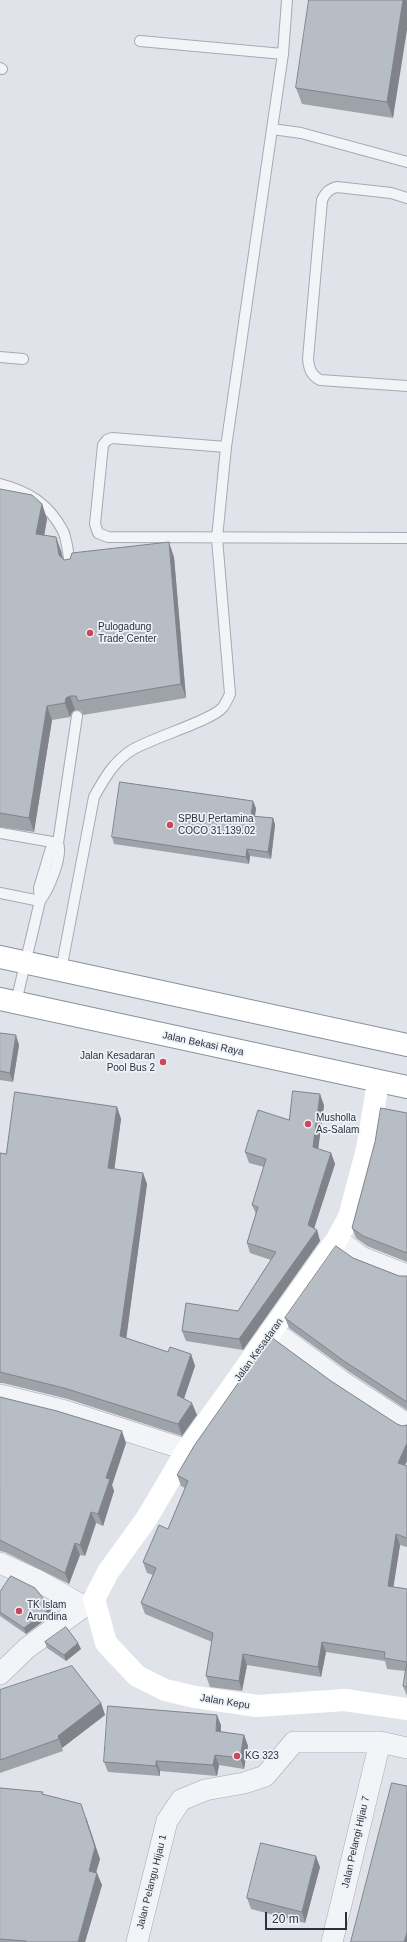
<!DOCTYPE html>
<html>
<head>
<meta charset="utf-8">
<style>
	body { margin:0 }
	#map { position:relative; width:407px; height:1942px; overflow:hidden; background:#e0e3e9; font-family:Arial,sans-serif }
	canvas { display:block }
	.scale { position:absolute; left:265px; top:1912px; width:82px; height:18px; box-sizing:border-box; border:2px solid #293140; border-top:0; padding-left:5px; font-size:12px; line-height:14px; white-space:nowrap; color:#293140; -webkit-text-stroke:3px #eff2f6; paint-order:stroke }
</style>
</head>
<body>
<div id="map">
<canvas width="407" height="1942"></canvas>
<div class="scale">20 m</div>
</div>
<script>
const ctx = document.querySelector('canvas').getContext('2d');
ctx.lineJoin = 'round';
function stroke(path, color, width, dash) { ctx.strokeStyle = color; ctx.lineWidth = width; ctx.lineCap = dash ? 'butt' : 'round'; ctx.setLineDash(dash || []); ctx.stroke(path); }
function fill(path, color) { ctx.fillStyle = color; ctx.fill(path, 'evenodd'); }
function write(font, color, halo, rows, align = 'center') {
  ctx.font = font + ' Arial,sans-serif'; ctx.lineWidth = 3.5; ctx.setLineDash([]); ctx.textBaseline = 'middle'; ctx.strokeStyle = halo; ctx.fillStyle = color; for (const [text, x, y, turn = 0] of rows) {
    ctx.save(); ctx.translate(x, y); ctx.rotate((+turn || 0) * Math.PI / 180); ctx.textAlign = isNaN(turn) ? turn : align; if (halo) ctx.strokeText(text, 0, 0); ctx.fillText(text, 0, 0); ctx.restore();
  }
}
const lane = new Path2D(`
	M140 41 283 54
	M0 68 2 69
	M272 129 283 54 287 0
	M407 198 391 193 337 187C329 189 326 192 322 200L308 359C309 369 311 375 320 380L407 386
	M0 357 23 359
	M226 447 112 438 107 440 103 445 95 524 98 533 108 537 407 538
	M0 484C28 491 49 504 63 531 68 542 68 557 71 568
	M0 833 58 843
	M0 893 40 901
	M40 901 39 888 52 845 58 843
	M61 970 94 797C104 779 114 761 132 750 151 738 214 720 223 707 226 703 228 698 230 694L217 538 226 447 272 129 301 133 407 162
	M16 1002 40 901C49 889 63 856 58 843L77 716`);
const street = new Path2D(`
	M337 1239 361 1257 407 1275
	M273 1331 341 1381 407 1424
	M0 1395 65 1411 187 1450
	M0 1563 37 1580 83 1606
	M0 1674 27 1648 94 1599
	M137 1942 167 1821 181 1800 205 1790 244 1783 265 1776 294 1742H380L407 1748
	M332 1942 380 1742`);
const highway = new Path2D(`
	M0 957 407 1045
	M0 999 407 1087`);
stroke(lane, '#a5aab3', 12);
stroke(street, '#a5aab3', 22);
stroke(highway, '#87919f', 24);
stroke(lane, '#f2f4f7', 10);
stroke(street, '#f2f4f7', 21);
stroke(new Path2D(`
	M378 1082 367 1149 349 1217 337 1239 187 1450 147 1518 108 1572 94 1599 106 1643 137 1676 165 1690 195 1697 257 1706 345 1700 407 1709`), '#fff', 22);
stroke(highway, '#fff', 22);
fill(new Path2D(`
	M407 0 393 118 302 104 296 88Z
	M0 489 42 504 47 519 44 535 56 537 61 551 63 558 64 560 174 557 186 698 83 715 81 711 75 710 72 712 70 717 52 720 34 832 0 827Z
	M256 808 255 816 273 818 275 825 271 859 250 856 249 864 114 844 112 837Z
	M0 1033 19 1045 13 1082 0 1080Z
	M324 1105 318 1149 331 1153 335 1164 314 1228 317 1230 320 1241 243 1350 186 1341 182 1331 238 1311 271 1260 250 1253 247 1243 256 1214 252 1205 264 1167 249 1163 245 1152 289 1120Z
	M117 1107 121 1119 114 1169 143 1173 147 1184 126 1338 168 1352 191 1354 195 1366 184 1399 197 1415 182 1436 68 1399 3 1383H0V1153L6 1154Z
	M407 1113V1262L367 1246 356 1238 352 1228Z
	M353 1258 399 1276H407V1410L348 1371 289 1328 285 1318Z
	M0 1397 126 1443 112 1485 114 1491 103 1526 96 1523 85 1556 80 1555 69 1584 5 1552 0 1551Z
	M407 1461 405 1465 407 1466V1547L400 1545 393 1587 407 1589V1696L403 1686 405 1671 387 1669 385 1661 326 1652 321 1677 247 1665 242 1691 210 1687 206 1676 212 1642 145 1614 141 1603 153 1575 147 1573 143 1562 168 1529 185 1488 181 1486 177 1475Z
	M0 1592 51 1608 53 1614 26 1634 0 1616Z
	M45 1642 78 1643 81 1649 66 1661 47 1648Z
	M0 1690 101 1703 105 1715 62 1748 63 1751 0 1773Z
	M221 1725V1732L244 1735 248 1746 244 1769 219 1765 217 1776 160 1771V1776L108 1772 104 1762Z
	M0 1788 44 1794 100 1859 96 1873 102 1885 85 1942H0Z
	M320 1867 305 1923 251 1909 247 1898Z`), '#9da3a9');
fill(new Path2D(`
	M403 0H407V30L393 118 387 102Z
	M42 504 47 519 42 548 36 534Z
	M56 537 61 551 65 569 59 555Z
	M169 542 174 557 186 698 181 684Z
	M70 696 75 710 72 712 70 717 65 703 66 698Z
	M47 706 52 720 34 832 29 818Z
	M253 801 256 808 254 823 251 816Z
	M273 818 275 825 271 859 268 852Z
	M247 849 250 856 249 864 246 857Z
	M16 1035 19 1045 13 1082 10 1073Z
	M320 1094 324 1105 317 1158 313 1147Z
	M117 1107 121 1119 113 1180 108 1168Z
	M331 1153 335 1164 312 1235 308 1225Z
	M143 1173 147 1184 125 1348 120 1336Z
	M317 1230 320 1241 243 1350 239 1339Z
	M191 1354 195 1366 181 1407 177 1395Z
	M192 1403 197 1415 182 1436 178 1424Z
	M122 1431 126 1443 112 1485 114 1491 103 1526 98 1514 106 1478Z
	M407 1443V1461L401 1473 398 1463Z
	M91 1512 96 1523 85 1556 80 1545Z
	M396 1534 400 1545 392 1596 388 1586Z
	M75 1543 80 1555 69 1584 65 1573Z
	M51 1608 53 1614 26 1634 24 1628Z
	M322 1642 326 1652 321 1677 318 1667Z
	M78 1643 81 1649 66 1661 64 1655Z
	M243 1654 247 1665 242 1691 239 1681Z
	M101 1703 105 1715 62 1748 58 1736Z
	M217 1715 221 1725 220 1742 216 1731Z
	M244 1735 248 1746 244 1769 240 1758Z
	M215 1755 219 1765 217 1776 213 1765Z
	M156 1761 160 1771V1776L156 1766Z
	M86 1817 100 1859 93 1883 89 1871Z
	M316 1856 320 1867 305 1923 302 1912Z
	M97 1873 102 1885 85 1942H78Z
	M407 1932V1942H404Z`), '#80848a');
const building = new Path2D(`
	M309 0H403L387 102 296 88Z
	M0 489 32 495 42 504 36 534 56 537 59 555 64 560 70 559 72 553 169 542 181 684 78 701 76 696H70L66 698 65 703 47 706 29 818 0 813Z
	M120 782 253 801 251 816 273 818 268 852 247 849 246 857 112 837Z
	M0 1033 16 1035 10 1073 0 1071Z
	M293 1091 320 1094 313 1147 331 1153 308 1225 317 1230 239 1339 182 1331 186 1303 238 1311 276 1252 247 1243 258 1207 252 1205 266 1159 245 1152 258 1110 289 1120Z
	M15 1092 117 1107 108 1168 143 1173 120 1336 168 1352 170 1347 191 1354 177 1395 192 1403 178 1424 64 1388 0 1372V1153L6 1154Z
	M381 1108 407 1113V1253L363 1236 352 1228 375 1142Z
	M336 1246 353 1258 399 1276H407V1402L344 1361 285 1318Z
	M271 1337 331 1381 397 1424 402 1426 407 1425V1443L398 1463 407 1466V1538L396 1534 388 1586 407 1589V1687L403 1686 407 1662 384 1658 385 1652 322 1642 318 1667 243 1654 239 1681 206 1676 213 1633 141 1603 156 1568 143 1562 159 1525 168 1529 188 1481 177 1475 194 1446Z
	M0 1397 57 1411 122 1431 106 1478 110 1479 98 1514 91 1512 80 1545 75 1543 65 1573 0 1540Z
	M11 1576 35 1588 51 1608 24 1628 0 1612V1592Z
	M66 1627 78 1643 64 1655 45 1642Z
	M72 1666 101 1703 58 1736 59 1739 0 1760V1690Z
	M108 1706 217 1715 216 1731 244 1735 240 1758 215 1755 213 1765 156 1761V1766L104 1762Z
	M392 1783 407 1786V1932L404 1942H351Z
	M0 1788 43 1792 42 1794 81 1804 95 1847 89 1871 97 1873 78 1942H25L26 1941 0 1939Z
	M261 1843 316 1856 302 1912 247 1898Z`);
fill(building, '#b7bdc5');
stroke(building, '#80848a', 1);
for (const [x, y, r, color] of [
	[90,633,4,"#cd465c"],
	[170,825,4,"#cd465c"],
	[163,1062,4,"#cd465c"],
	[308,1124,4,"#cd465c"],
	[19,1611,4,"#cd465c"],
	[237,1756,4,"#cd465c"]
]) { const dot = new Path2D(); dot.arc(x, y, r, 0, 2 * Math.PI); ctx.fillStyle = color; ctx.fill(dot); stroke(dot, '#eff2f6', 1.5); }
write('10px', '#293140', '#eff2f6', [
	["Pulogadung",98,627],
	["Trade Center",98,639],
	["SPBU Pertamina",178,819],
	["COCO 31.139.02",178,831],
	["Jalan Kesadaran",155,1056,"right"],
	["Pool Bus 2",155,1068,"right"],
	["Musholla",316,1118],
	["As-Salam",316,1130],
	["TK Islam",27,1605],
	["Arundina",27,1617],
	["KG 323",245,1756]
], 'left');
write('10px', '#293140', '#eff2f6', [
	["Jalan Bekasi Raya",203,1044,12],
	["Jalan Kesadaran",259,1350,-54],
	["Jalan Kepu",225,1702,9],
	["Jalan Pelangi Hijau 7",356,1842,-77],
	["Jalan Pelangu Hijau 1",152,1882,-76]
]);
</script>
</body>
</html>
